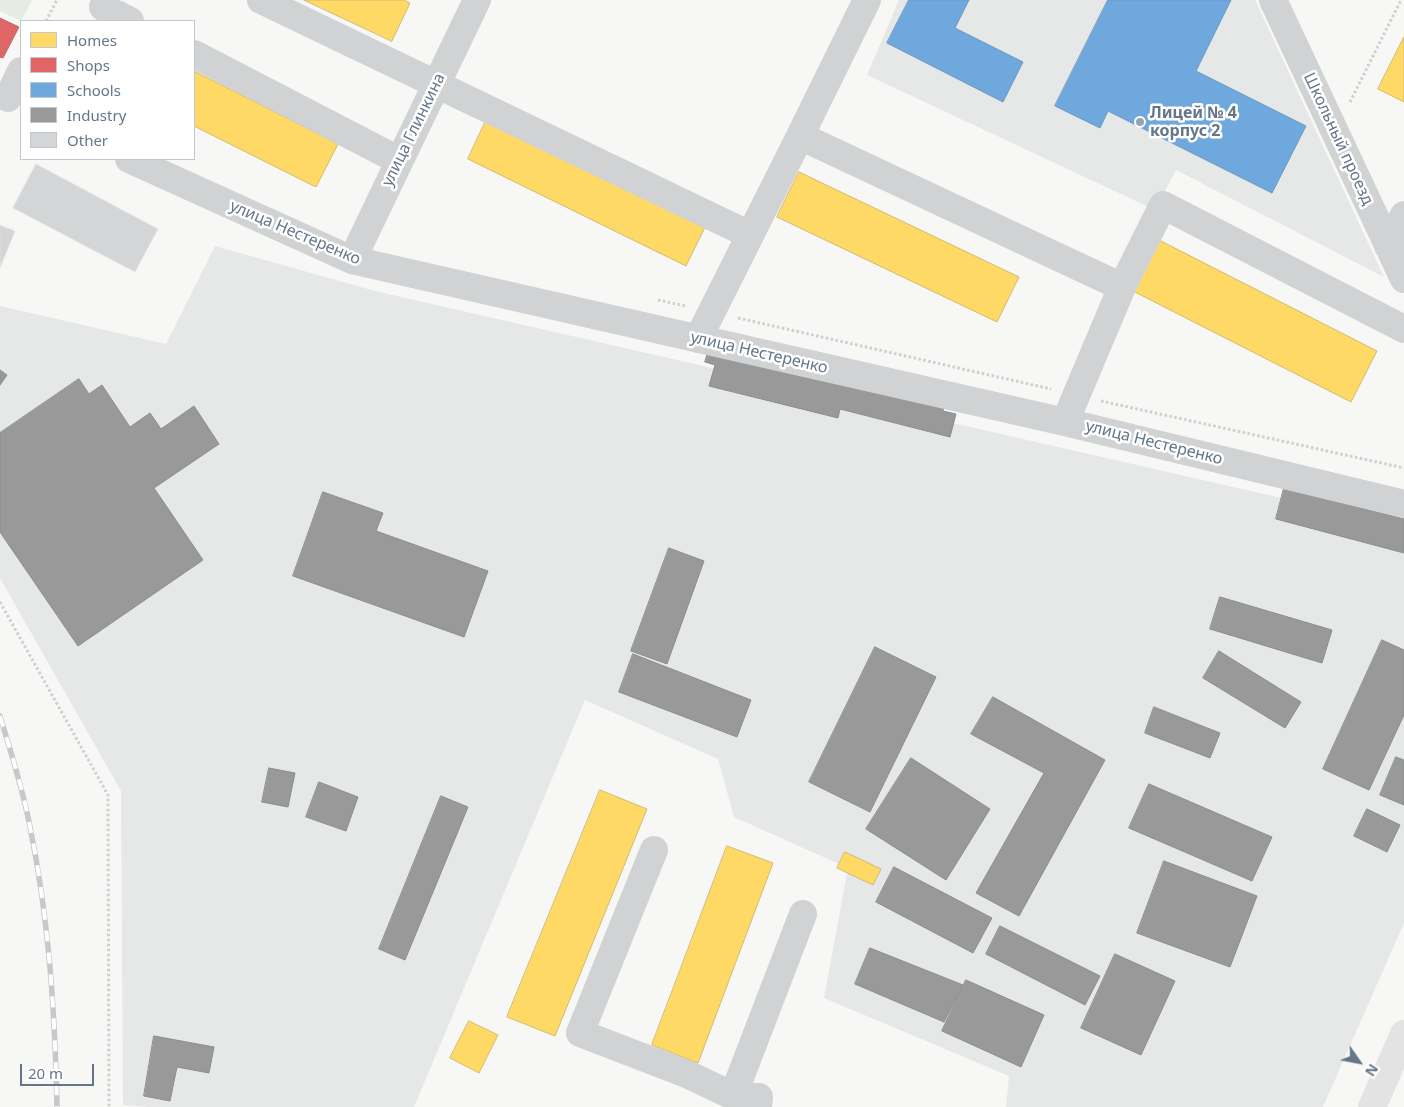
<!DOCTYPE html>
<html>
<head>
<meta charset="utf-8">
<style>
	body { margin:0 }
	#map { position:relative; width:1404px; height:1107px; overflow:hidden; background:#f7f7f6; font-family:"Noto Sans",sans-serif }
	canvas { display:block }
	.legend { position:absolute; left:20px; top:20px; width:175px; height:140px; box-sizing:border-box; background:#fff; border:1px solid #c1c8d0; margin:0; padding:6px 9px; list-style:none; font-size:15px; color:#647689 }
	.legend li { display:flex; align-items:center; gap:10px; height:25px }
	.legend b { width:25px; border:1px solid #c1c8d0 }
	.north { position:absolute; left:1334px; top:1037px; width:50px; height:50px; -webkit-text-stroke:4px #fff; paint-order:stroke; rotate:123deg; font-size:14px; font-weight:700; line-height:20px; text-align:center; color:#647689 }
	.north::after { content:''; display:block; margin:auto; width:18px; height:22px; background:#647689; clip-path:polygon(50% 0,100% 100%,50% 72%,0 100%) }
	.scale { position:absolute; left:20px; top:1064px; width:74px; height:22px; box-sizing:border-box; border:2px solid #647689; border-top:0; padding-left:6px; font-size:15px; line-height:18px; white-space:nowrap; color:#647689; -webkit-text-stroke:4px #fff; paint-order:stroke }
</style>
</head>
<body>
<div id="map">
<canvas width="1404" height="1107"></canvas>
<ul class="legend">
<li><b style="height:14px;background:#ffd966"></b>Homes</li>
<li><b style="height:14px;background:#e06666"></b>Shops</li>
<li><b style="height:14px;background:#6fa8dc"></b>Schools</li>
<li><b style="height:14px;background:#999"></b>Industry</li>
<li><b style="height:14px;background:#d4d5d6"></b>Other</li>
</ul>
<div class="north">N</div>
<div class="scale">20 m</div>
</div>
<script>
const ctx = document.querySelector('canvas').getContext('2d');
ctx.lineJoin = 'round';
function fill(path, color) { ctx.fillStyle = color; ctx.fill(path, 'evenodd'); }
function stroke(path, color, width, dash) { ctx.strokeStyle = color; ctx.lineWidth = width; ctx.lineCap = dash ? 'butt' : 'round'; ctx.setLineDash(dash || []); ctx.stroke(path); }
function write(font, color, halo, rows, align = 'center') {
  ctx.font = font + ' "Noto Sans",sans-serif'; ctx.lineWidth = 5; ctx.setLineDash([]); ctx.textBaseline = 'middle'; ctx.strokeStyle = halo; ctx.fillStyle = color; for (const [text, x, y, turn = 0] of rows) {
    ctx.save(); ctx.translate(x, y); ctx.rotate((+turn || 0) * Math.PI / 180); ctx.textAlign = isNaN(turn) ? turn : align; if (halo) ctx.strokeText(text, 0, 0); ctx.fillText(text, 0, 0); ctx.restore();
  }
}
fill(new Path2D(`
	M899 0H1255L1384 277 1176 170 1155 210 867 75Z
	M215 246 375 291 1404 526V923L1323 1107H1006L1009 1076 824 998 848 868 734 817 718 759 585 700 414 1107H148L123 1105 121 791 0 578V306L166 344Z`), '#e6e7e7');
fill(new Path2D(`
	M0 0H32L21 21 0 11Z`), '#e6ebe4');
const homes = new Path2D(`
	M304 0H404L410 3 392 41Z
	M1404 37V102L1378 89Z
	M194 71 338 144 316 187 194 126Z
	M490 112 709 219 686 266 468 159Z
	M799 172 1019 277 997 322 777 217Z
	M1155 238 1377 351 1351 402 1129 289Z
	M600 790 647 809 555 1036 507 1017Z
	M727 846 773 863 698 1063 652 1045Z
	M845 852 881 869 873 885 837 868Z
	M469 1021 498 1035 479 1073 450 1058Z`);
fill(homes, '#ffd966');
stroke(homes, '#d0bb70', 1);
const shops = new Path2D(`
	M0 18 19 27 3 58 0 57Z`);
fill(shops, '#e06666');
stroke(shops, '#bb6b70', 1);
const schools = new Path2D(`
	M909 0H969L955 28 1023 62 1003 102 887 43Z
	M1108 0H1231L1196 71 1306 126 1272 193 1108 111 1100 128 1055 106Z`);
fill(schools, '#6fa8dc');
stroke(schools, '#6c99c3', 1);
const industry = new Path2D(`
	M710 346 944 405 943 411 956 414 950 437 840 409 838 418 709 386 715 365 705 362Z
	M0 370 7 375 0 385Z
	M79 379 89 394 102 385 130 427 150 413 161 429 194 406 219 444 154 488 203 560 78 646 0 532V433Z
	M1284 488 1404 519V553L1276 519Z
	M323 492 383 513 376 531 488 571 464 637 293 576Z
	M669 548 704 561 667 664 631 651Z
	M1220 597 1332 630 1322 663 1210 629Z
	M1382 640 1404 650V715L1369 790 1323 769Z
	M875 647 936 677 870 812 809 782Z
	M1219 651 1301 702 1285 728 1203 678Z
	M633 654 751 700 737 737 619 692Z
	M993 697 1105 760 1019 916 976 893 1044 773 971 734Z
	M1154 707 1220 733 1210 758 1145 733Z
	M1396 757 1404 760V805L1380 795Z
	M911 758 990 809 946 880 866 829Z
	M269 768 295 773 288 807 262 802Z
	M319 782 358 797 346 831 306 817Z
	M1149 784 1272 837 1252 881 1129 828Z
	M441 796 468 807 405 960 379 949Z
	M1367 809 1400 825 1387 852 1354 836Z
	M1164 861 1257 896 1230 967 1137 933Z
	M894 867 992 918 973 953 876 902Z
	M1000 926 1100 976 1085 1005 986 954Z
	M870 948 963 985 944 1022 855 984Z
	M1115 954 1175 981 1141 1055 1081 1028Z
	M966 980 1044 1015 1021 1067 942 1031Z
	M154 1036 214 1047 209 1073 177 1067 170 1101 144 1096Z`);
fill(industry, '#999');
stroke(industry, '#898e94', 1);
const building = new Path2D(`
	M36 164 158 229 135 272 13 208Z
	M0 225 15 231 0 268Z`);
fill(building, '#d4d5d6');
stroke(building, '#e6e6e6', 1);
stroke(new Path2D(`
	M46 21 57 0
	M1350 102 1401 0
	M658 300 686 306
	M738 318 1051 389
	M1101 401 1404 468
	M0 602 108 795 109 1107`), '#cecfd0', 3, [2.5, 2.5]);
stroke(new Path2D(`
	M106 0 103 7 130 21
	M261 0 750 235
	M867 0 800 136 1122 287 1065 422
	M1273 0 1404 279
	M194 54 398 160
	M8 98 21 71
	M129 159 352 260 1065 422 1404 504
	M1388 246 1404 215
	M352 260 477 0
	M1122 287 1163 205 1404 329
	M698 339 800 136
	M654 850 580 1033 689 1075 733 1096 759 1097 758 1107
	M733 1096 803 914`), '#d1d2d3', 28);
stroke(new Path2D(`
	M1372 1107 1404 1034`), '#e3e3e4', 28);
const rail = new Path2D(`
	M0 716C11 753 23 789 30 827 49 919 55 1013 57 1107`);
stroke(rail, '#c7c8c9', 5.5);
stroke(rail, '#fff', 4, [11]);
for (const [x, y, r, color] of [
	[1140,122,5,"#97a3af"]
]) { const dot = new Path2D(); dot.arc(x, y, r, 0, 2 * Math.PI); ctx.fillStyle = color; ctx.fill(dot); stroke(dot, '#fff', 2); }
write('bold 16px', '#647689', '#fff', [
	["Лицей № 4",1150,113],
	["корпус 2",1150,131]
], 'left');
write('16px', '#647689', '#fff', [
	["улица Глинкина",414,130,-64],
	["Школьный проезд",1338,139,65],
	["улица Нестеренко",295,233,23],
	["улица Нестеренко",759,353,13],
	["улица Нестеренко",1154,443,14]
]);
</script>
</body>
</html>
